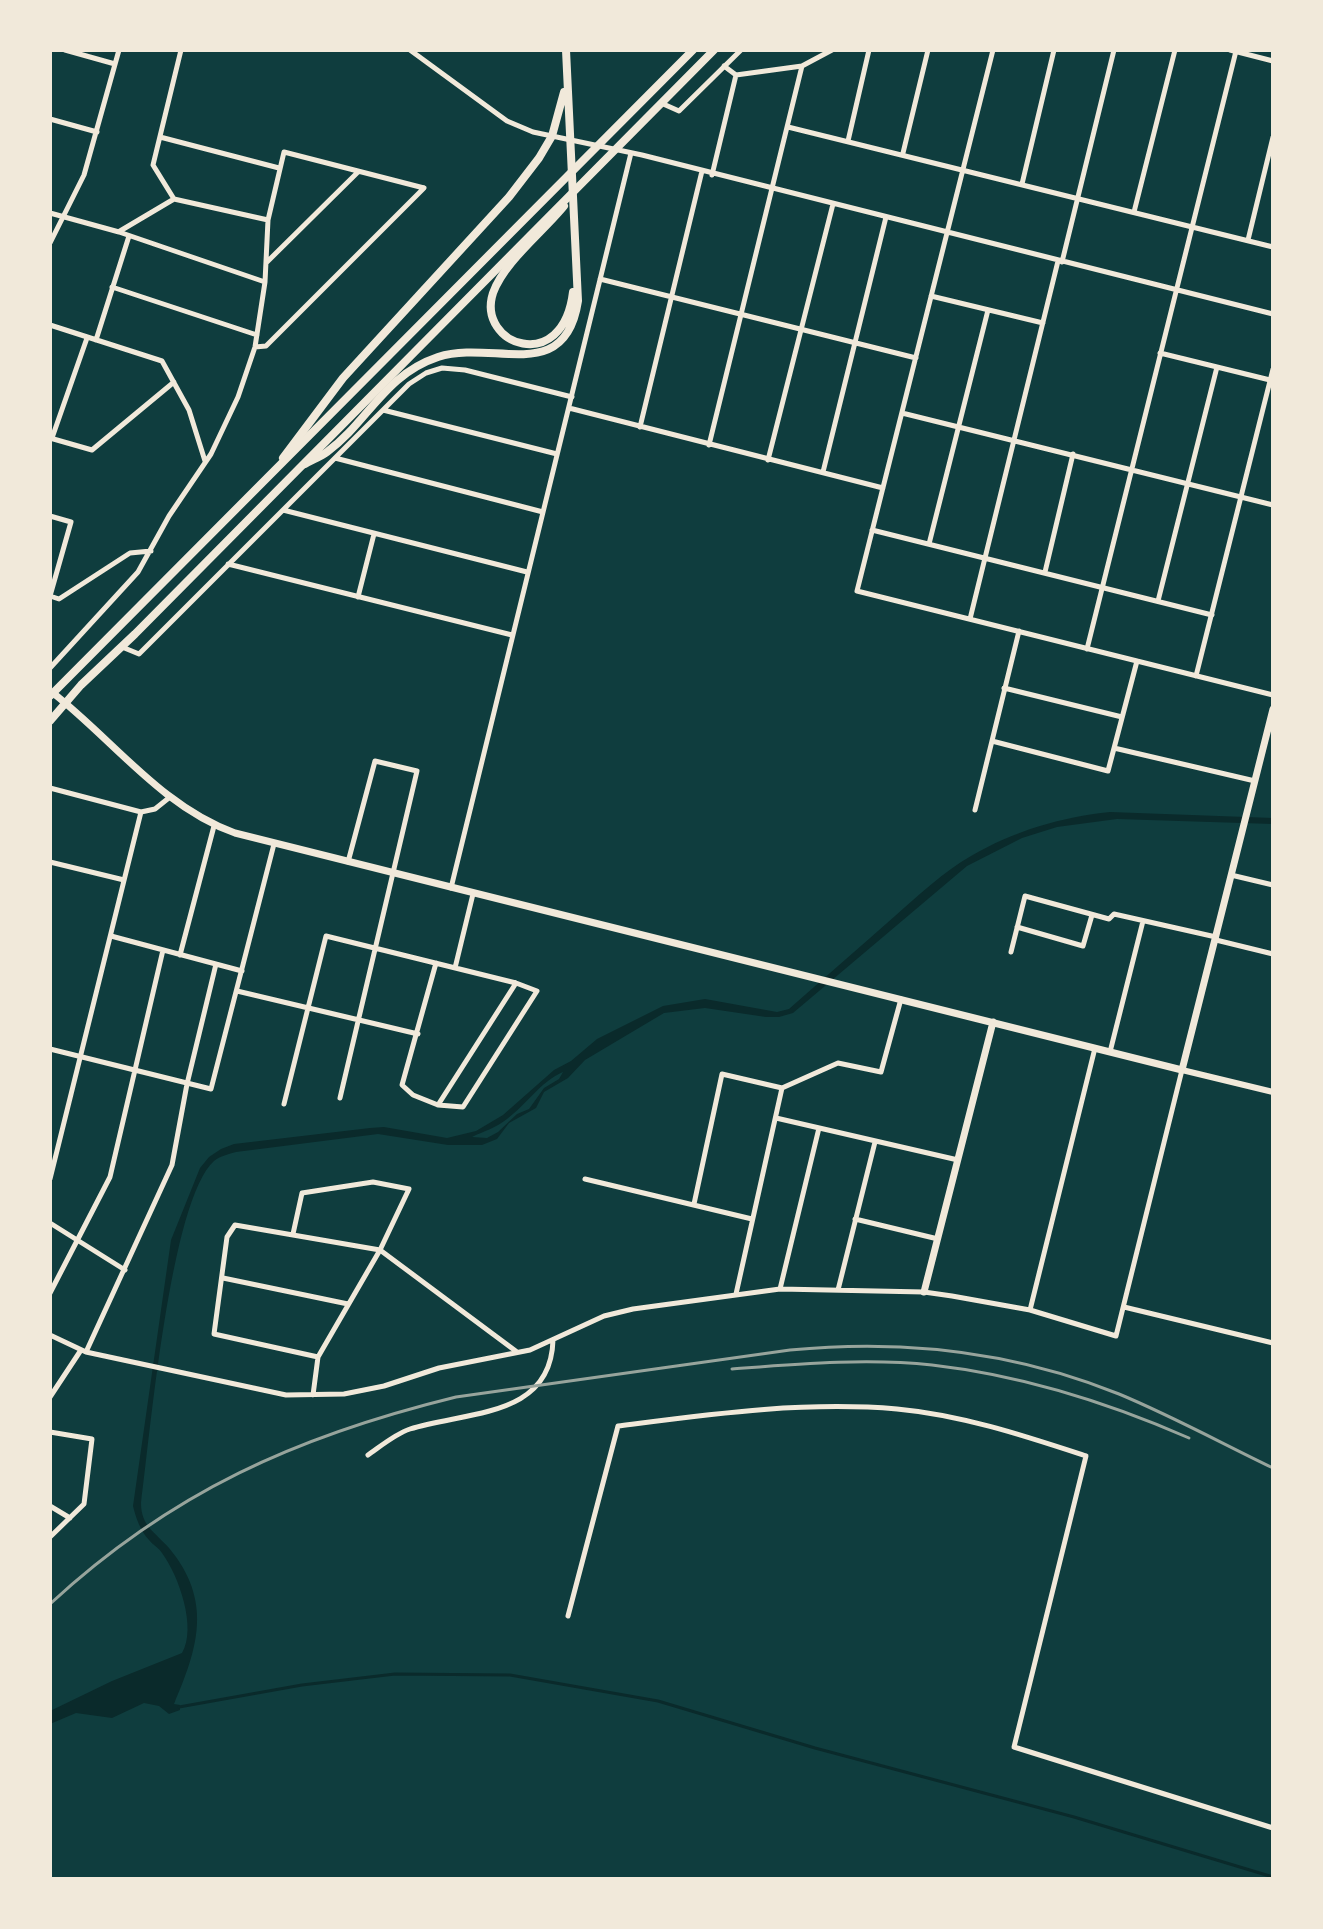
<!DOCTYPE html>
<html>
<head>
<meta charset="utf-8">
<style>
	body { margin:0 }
	#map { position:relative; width:1323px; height:1929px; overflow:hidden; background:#0f3d3e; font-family:"Asap Condensed",sans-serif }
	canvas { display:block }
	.frame { position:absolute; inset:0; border:52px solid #f1e9da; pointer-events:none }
</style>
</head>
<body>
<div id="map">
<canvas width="1323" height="1929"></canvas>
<div class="frame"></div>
</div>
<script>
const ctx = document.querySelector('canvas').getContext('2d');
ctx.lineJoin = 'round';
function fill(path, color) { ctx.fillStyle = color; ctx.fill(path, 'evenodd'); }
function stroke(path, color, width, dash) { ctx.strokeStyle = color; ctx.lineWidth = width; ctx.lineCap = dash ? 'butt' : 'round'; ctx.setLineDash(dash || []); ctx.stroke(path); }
fill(new Path2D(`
	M1110 812 1273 818V824L1117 819 1057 827 1022 838 967 866 793 1013 779 1017H766L705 1008 664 1013 585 1060 568 1078 544 1092 536 1108 509 1123 497 1139 482 1145H448L378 1134 236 1152C229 1154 220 1156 214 1161 170 1200 150 1437 141 1503 141 1526 155 1532 169 1548 213 1601 198 1648 174 1704L180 1705V1710L169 1714 159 1706 144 1703 112 1718 76 1713 50 1724V1711L112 1681 182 1653C197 1628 179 1576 162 1553 159 1548 153 1545 149 1540 140 1530 136 1518 133 1506L171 1240 200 1168 209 1157 221 1149 234 1144 370 1128 384 1127 447 1138 476 1131 503 1115 554 1070 571 1061 597 1039 663 1006 705 999 777 1012 789 1009C824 978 860 947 895 916 919 895 943 872 971 856 1014 831 1061 817 1110 812ZM563 1072 559 1079 544 1088 529 1109 517 1114 498 1132 487 1138 472 1137C484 1131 496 1128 507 1119 527 1104 540 1082 563 1072Z`), '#0a2a2b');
stroke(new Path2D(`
	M179 1707 302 1685 395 1674 510 1675 658 1701 815 1748 1074 1817 1273 1877`), '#0a2a2b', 3);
stroke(new Path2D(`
	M65 50 115 64
	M410 50 507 121 533 132 642 155 1273 314
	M993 50 857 591 1273 695
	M1230 50 1273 61
	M724 66 736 75 802 66 832 50
	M661 103 679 111 741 50
	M50 119 97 132
	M788 127 1273 247
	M160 137 279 168
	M848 141 869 50
	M903 153 928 50
	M712 175 736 75
	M1022 184 1054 50
	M174 199 153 165 181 50
	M1134 212 1175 50
	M50 213 119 232 265 282
	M120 231 174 199 268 220
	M1248 240 1273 137
	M50 243 84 175 119 50
	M267 262 358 172
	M1062 262 1114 50
	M600 279 916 358
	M112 287 257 335
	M931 296 1043 323
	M50 325 162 361 189 410 205 461
	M96 340 129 236
	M255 347 266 346 424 188
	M1160 353 1270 380
	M569 408 883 488
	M383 410 557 454
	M902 413 1273 505
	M640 427 702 171
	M50 438 92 450 174 382
	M52 438 87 338
	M709 445 802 66
	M335 458 543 512
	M768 460 833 204
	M823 472 886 217
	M283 510 527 572
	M50 516 71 522 50 596
	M872 530 1212 615
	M929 544 988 310
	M228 564 512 635
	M1045 572 1073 454
	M50 596 59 599 130 553 151 551
	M358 597 374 534
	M1158 601 1217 367
	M970 619 1058 261
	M122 647 139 654 409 384 426 373 442 368 465 370 572 397
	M1087 649 1236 51
	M50 668 138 572 169 516 211 454 238 397 255 347 265 282 268 220 284 152 424 188
	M1196 676 1273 369
	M1004 688 1122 717
	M992 741 1108 771 1137 661
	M1114 748 1255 781
	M50 788 141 812 155 809 170 797
	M975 810 1019 631
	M50 862 124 880
	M1231 875 1273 885
	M451 888 631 153
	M1017 927 1083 946 1092 915
	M111 936 242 971
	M1216 940 1273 954
	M1011 952 1025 896 1109 919 1114 914 1216 937
	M180 955 214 826
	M436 963 402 1085 413 1095 438 1105 516 983
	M455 968 473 894
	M237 991 418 1034
	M50 1049 211 1089 274 844
	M1110 1052 1143 921
	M340 1098 417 771 375 761 348 862
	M284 1104 326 936 516 983 537 991 463 1107 438 1105
	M776 1118 958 1160
	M50 1179 141 812
	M585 1179 752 1219
	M694 1204 722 1074 782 1088 838 1063 881 1072 901 999
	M855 1219 938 1239
	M50 1223 125 1270
	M293 1234 302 1193 373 1182 409 1189 380 1250 318 1357 313 1395
	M223 1278 348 1304
	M780 1289 819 1128
	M838 1290 875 1142
	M50 1293 110 1177 163 950
	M736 1294 782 1088
	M1124 1307 1273 1343
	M1030 1310 1095 1048
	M50 1335 86 1352 286 1395 344 1394 384 1386 439 1368 530 1350 604 1316 633 1309 780 1289 924 1292 952 1296 1030 1310 1116 1336 1182 1070
	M86 1352 172 1165 187 1084 216 964
	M318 1357 214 1334 227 1237 235 1225 380 1250 517 1352
	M50 1397 81 1350
	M50 1432 92 1439 84 1504 50 1537
	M368 1455C381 1446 395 1434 410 1429 467 1411 551 1418 553 1340
	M50 1506 70 1518
	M568 1616 618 1426C711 1414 803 1401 897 1409 962 1415 1025 1436 1086 1456L1014 1747 1273 1828`), '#f1e9da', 5);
stroke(new Path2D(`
	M1182 1070 1273 1092`), '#f1e9da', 6);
stroke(new Path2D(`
	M53 693C113 740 162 807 235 833L1182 1070 1273 709
	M924 1292 993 1022`), '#f1e9da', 7);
stroke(new Path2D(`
	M564 206C543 232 504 262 493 293 476 345 563 376 573 292
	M283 458 343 378 509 197 539 158 552 136 564 92
	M305 464C312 460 320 457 327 452 368 422 384 375 438 357 493 339 565 386 578 301L566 50`), '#f1e9da', 8);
stroke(new Path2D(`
	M50 696 693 50
	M50 721 81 685 135 634 714 50`), '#f1e9da', 8);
stroke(new Path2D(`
	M732 1369C798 1364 866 1358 932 1365 1020 1375 1109 1403 1189 1438
	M50 1604C171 1492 297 1436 456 1397L790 1350C903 1339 1013 1351 1119 1394 1172 1416 1221 1443 1273 1468`), '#97a49c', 3);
</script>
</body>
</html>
